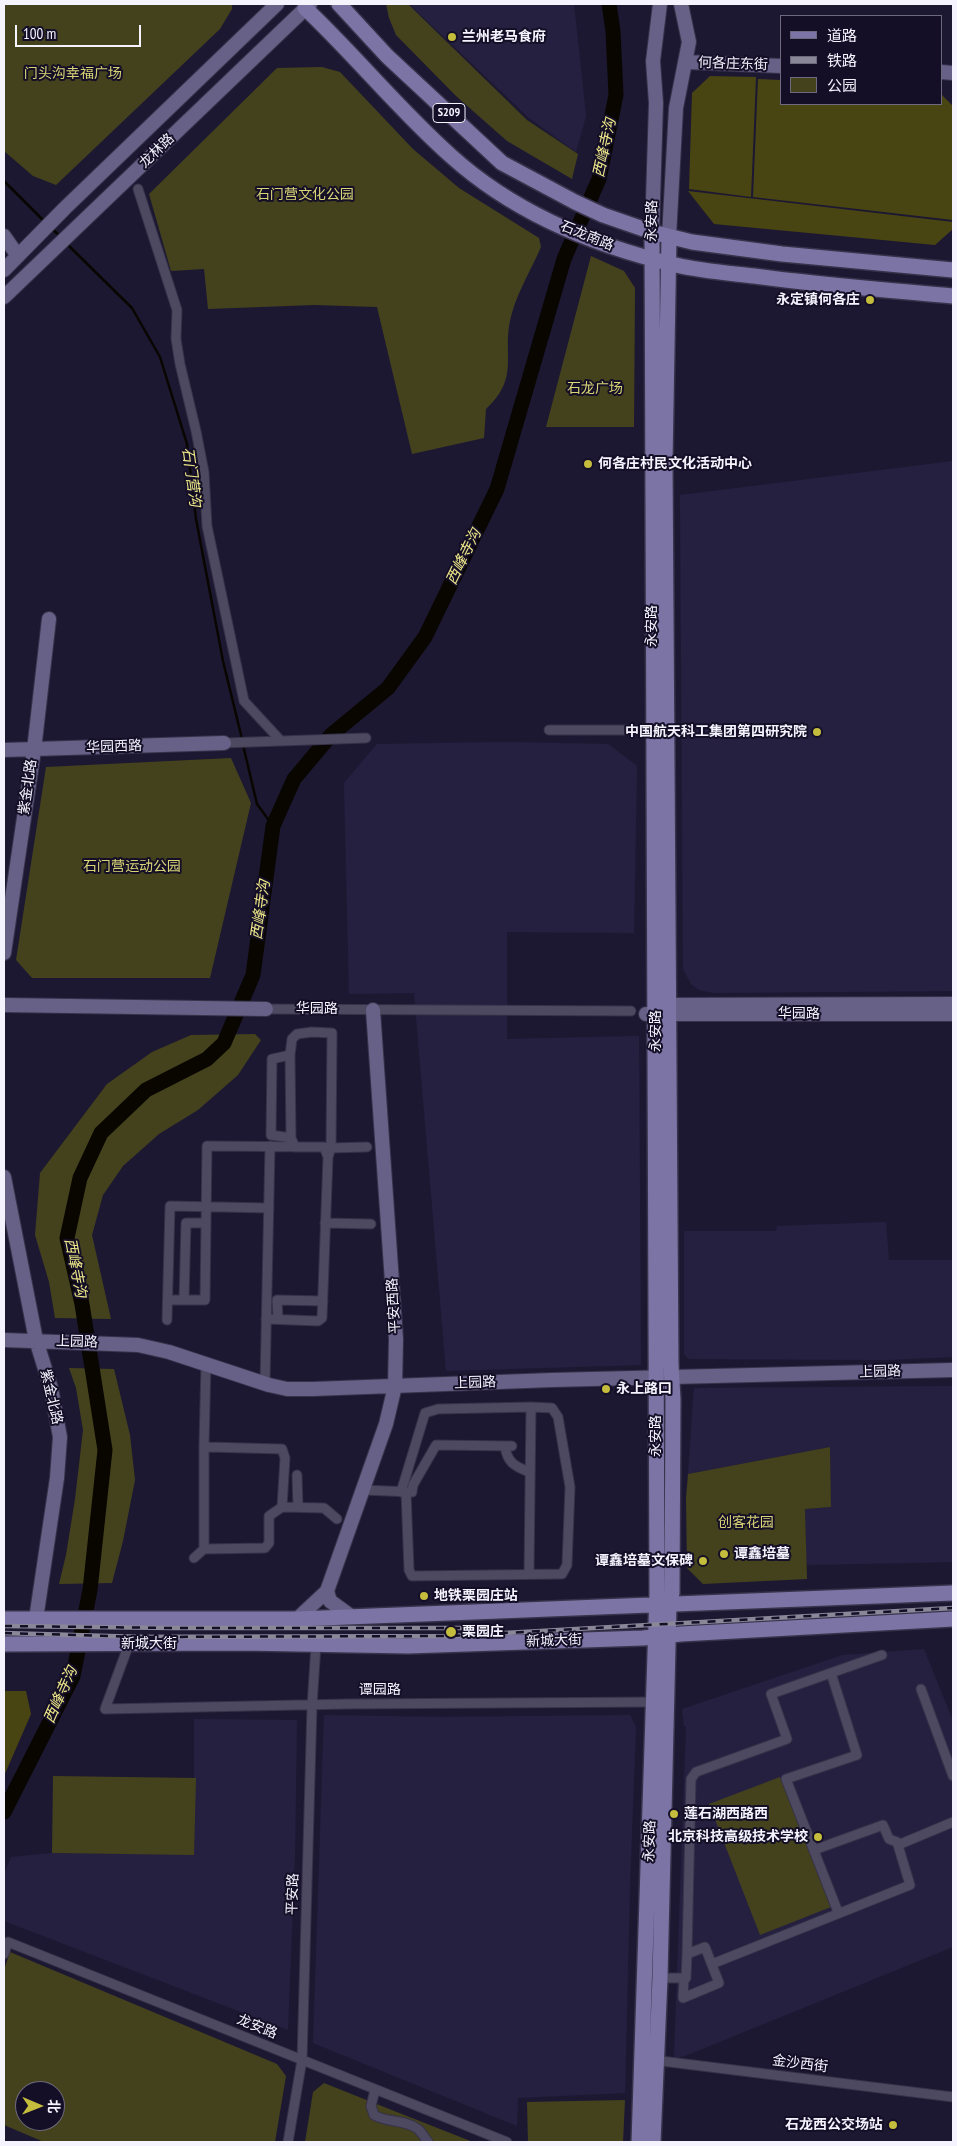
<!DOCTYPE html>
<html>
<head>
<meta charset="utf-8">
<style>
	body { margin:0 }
	#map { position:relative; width:957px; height:2146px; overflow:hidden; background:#1d1832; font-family:"PT Sans Narrow","Noto Sans SC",sans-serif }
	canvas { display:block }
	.frame { position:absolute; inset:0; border:5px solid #f4f3fe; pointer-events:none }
	.legend { position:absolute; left:780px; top:15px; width:162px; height:90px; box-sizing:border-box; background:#140f27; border:1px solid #6e6a7d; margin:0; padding:6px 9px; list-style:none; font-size:15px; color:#f4f3fe }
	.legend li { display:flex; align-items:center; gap:10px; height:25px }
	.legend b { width:25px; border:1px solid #6e6a7d }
	.north { position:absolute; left:15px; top:2081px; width:50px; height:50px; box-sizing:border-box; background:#140f27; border:1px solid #6e6a7d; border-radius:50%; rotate:91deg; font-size:14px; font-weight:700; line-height:20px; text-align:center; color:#f4f3fe }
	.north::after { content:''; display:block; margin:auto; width:18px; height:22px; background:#c4bc3d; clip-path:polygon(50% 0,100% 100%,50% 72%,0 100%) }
	.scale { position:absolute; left:15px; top:25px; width:126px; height:22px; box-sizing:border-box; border:2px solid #f4f3fe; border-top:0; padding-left:6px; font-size:15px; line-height:18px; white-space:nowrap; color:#f4f3fe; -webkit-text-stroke:4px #140f27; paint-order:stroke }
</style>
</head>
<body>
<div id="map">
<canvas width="957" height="2146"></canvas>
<div class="frame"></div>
<ul class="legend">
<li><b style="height:6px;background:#7b74a5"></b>道路</li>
<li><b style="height:6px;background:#8a8799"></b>铁路</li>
<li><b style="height:14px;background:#44421c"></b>公园</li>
</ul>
<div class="north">北</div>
<div class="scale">100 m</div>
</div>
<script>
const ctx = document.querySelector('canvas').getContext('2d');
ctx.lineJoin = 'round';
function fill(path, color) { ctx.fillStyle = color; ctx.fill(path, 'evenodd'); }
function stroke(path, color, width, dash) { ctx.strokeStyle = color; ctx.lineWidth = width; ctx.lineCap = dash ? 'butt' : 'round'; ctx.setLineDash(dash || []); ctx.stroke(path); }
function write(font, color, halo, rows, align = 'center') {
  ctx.font = font + ' "PT Sans Narrow","Noto Sans SC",sans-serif'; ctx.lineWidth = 4; ctx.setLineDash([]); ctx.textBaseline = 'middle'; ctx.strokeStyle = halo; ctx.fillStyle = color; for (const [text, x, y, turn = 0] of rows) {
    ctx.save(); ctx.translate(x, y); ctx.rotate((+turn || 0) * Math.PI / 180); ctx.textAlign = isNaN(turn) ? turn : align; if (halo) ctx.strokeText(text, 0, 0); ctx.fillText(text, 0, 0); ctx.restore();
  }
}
fill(new Path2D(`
	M409 4H574L586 116 576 152 529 118Z
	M953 461V991L713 993 699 990 691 984 683 969 680 495Z
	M505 742 608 744 637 766 634 933 507 932V1039L639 1036 641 1365 446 1371 414 993 349 994 344 783 377 744Z
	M886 1222 889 1260H953V1357L887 1360 689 1359 684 1354V1231H776L777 1226Z
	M953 1386V1562L806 1565 805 1509 831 1507 830 1447 688 1474 694 1388Z
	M924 1649 953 1721V1947L685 2056 674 2058 686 1727 684 1726 682 1709 843 1655Z
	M324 1715 439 1717 630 1715 636 1727 630 1885 625 2093 518 2098 517 2126 313 2043Z
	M194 1719 297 1720 295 1854 288 2030 4 1921V1874L11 1857 52 1853 194 1854Z`), '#262040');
fill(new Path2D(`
	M4 4H232V9L220 29 56 185 33 176 4 151Z
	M386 4H408L527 120 578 154 572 179 507 141 456 96 396 35 389 18Z
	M322 67 340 72 413 149 459 188 539 238 541 247C532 268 518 291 512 313 500 353 522 376 486 409L484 438 412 454 377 307 314 305 208 309 204 269 171 271 149 194 277 68Z
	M591 256 624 271 635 288 634 427H546Z
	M231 758 251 803 210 978H32L16 960 46 767Z
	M255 1034 261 1040 238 1075 198 1110 159 1134 123 1166 103 1195 92 1235 111 1319 55 1318 49 1282 35 1235 40 1173 107 1084 152 1052 191 1035Z
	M69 1368 114 1369 130 1435 135 1480 123 1541 112 1583 59 1584 66 1555 75 1499 83 1430 76 1388Z
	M830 1447 831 1507 805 1509 807 1579 703 1584 687 1568 686 1498 688 1474Z
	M53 1776 196 1778 194 1855 52 1853Z
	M780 1777 831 1907 760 1935 709 1804Z
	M10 1952 277 2064 286 2076 275 2142H44L4 2125V1970ZM25 2091H55V2121H25Z
	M324 2083 369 2101V2110L412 2127 426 2142H305L313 2092Z
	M625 2100 623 2142H528L527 2102Z
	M374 2103 473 2142H430L420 2130 378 2115Z`), '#44421c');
fill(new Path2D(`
	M710 76 756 77 751 197 689 189 692 93Z
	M758 79 781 80V104H941V94L953 106V220L753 197Z
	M688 191 953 222V229L935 245 714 224Z
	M4 1691H26L31 1714 4 1776Z`), '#494512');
stroke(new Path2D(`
	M4 181 45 222
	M51 228 60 236
	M67 244 132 308 160 357 187 444 196 519 223 661 242 739
	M243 745 257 804 273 826`), '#090600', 2.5);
stroke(new Path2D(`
	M4 1812 73 1676 90 1590 105 1450 82 1304 67 1238 80 1178 101 1133 146 1090 207 1059 224 1043 253 975 273 826 294 779 331 735 388 688 425 637 497 489 564 259 599 179 616 95 613 31 609 4`), '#090600', 15);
const street = new Path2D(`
	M138 189 177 310 176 339 180 364 196 431 204 472 207 526 244 701 281 741
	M549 730H654
	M224 743 366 738
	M266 1009 631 1011
	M290 1055 292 1039 297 1034 312 1032 332 1033 331 1148 328 1157
	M291 1138 290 1055 272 1059 271 1135 291 1138 295 1147
	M331 1148 367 1147
	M325 1223 371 1224
	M168 1300H205L207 1146 324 1147 328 1157 322 1318 318 1321 266 1319
	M184 1300 186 1223H206
	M278 1319 277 1300 323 1301
	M167 1320 170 1206 269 1208
	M206 1364 204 1444 208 1447 282 1449 285 1458 282 1507 324 1508 337 1519
	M265 1383 270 1146
	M204 1444V1549L265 1548 269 1543V1516L282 1507
	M505 1446C507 1462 514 1466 529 1472
	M297 1475 298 1506
	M363 1490 412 1492 413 1485 436 1445 512 1446
	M401 1492 425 1413 438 1409 531 1407 529 1573
	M406 1492 409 1570 412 1576 562 1574 567 1565 570 1487 558 1417 552 1408 531 1407
	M194 1558 204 1549
	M129 1644 105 1709 348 1704 654 1702
	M831 1673 857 1755 786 1779 838 1912
	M921 1689 953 1776
	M898 1845 953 1822
	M4 1954 8 1942 507 2142
	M687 1954 691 1779 696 1772 787 1739 771 1694 882 1655
	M712 1964 910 1885 897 1842 889 1839 883 1825 814 1850
	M660 1978H684L683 1998 719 1983 705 1947 687 1954 686 1978H684
	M653 2060 953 2097
	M375 2090 371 2106 374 2115C387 2123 405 2119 418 2129 422 2133 425 2138 428 2142
	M288 2142 302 2060 312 1706 316 1645`);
const secondary = new Path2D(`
	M686 62 781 66
	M941 72 953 73
	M652 232 656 103 653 61 660 4
	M4 236 18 256
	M669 237 676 108 689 42 681 4
	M4 270 65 208 277 4
	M4 297 310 4
	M4 750 224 743
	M4 953 34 750 49 619
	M4 1005 266 1009
	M659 1005 953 1004
	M646 1014H953
	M4 1177 36 1340 51 1388 60 1437 57 1478 36 1619
	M4 1340 138 1345 169 1352 269 1385 287 1389H313L552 1380 953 1370
	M327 1591 386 1424 395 1386 396 1339 373 1010
	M297 1619 327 1591 330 1601 352 1617`);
const primary = new Path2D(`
	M339 4 387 56 502 163 575 202 603 215 652 232 692 242 782 254 953 270
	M305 8C355 55 399 110 451 156 513 212 595 246 676 265 701 271 728 273 754 276 820 285 887 290 953 296
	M4 1619H297L953 1593
	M4 1644 243 1643 408 1646 643 1638 681 1634 953 1619
	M639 2142 657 1593 652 232
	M653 2142 660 1978 669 1605 672 1593 673 1399 671 1364 665 462 669 237`);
stroke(street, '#37324a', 11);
stroke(secondary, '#37324a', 16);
stroke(primary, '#37324a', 18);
stroke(street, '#4c4960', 9);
stroke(secondary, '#676187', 14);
stroke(primary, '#7b74a5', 15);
const rail = new Path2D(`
	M4 1626 172 1628H486
	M4 1633 144 1637 451 1636 953 1608`);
stroke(rail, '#8a8799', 4.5);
stroke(rail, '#140f27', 2.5, [8]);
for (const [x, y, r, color] of [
	[452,37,5,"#c4bc3d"],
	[870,300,5,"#c4bc3d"],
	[588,464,5,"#c4bc3d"],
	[817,732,5,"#c4bc3d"],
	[606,1389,5,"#c4bc3d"],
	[724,1554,5,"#c4bc3d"],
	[703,1561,5,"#c4bc3d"],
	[424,1596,5,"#c4bc3d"],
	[451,1632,6,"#c4bc3d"],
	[674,1814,5,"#c4bc3d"],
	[818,1837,5,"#c4bc3d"],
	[893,2125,5,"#c4bc3d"]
]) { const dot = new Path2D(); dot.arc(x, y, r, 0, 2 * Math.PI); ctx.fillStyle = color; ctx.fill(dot); stroke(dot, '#140f27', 2); }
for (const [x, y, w] of [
	[449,113,32]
]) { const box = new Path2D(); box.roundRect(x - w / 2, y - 9.5, w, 19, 4); ctx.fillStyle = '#140f27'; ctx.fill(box); stroke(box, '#f4f3fe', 1); }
write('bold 12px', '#f4f3fe', null, [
	["S209",449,113]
]);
write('bold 14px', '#f4f3fe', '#140f27', [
	["兰州老马食府",462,37],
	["永定镇何各庄",860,300,"right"],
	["何各庄村民文化活动中心",598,464],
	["中国航天科工集团第四研究院",807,732,"right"],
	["永上路口",616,1389],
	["谭鑫培墓",734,1554],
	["谭鑫培墓文保碑",693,1561,"right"],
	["地铁栗园庄站",434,1596],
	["栗园庄",462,1632],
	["莲石湖西路西",684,1814],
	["北京科技高级技术学校",808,1837,"right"],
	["石龙西公交场站",883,2125,"right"]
], 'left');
write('14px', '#f4f3fe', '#140f27', [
	["何各庄东街",733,64,2],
	["龙林路",157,151,-44],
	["永安路",652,221,-89],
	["石龙南路",587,236,22],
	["永安路",652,626,-90],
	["华园西路",114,747,-2],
	["紫金北路",28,787,-82],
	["华园路",317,1009],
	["华园路",799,1014],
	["永安路",656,1031,-90],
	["平安西路",394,1306,-93],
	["上园路",77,1342,2],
	["上园路",880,1372,-2],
	["上园路",475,1383,-2],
	["紫金北路",51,1397,77],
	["永安路",656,1436,-90],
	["新城大街",554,1641,-2],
	["新城大街",149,1644],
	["谭园路",380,1690],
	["永安路",650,1841,-88],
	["平安路",293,1894,-88],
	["龙安路",257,2027,22],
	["金沙西街",800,2064,7]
]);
write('14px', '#d9d475', '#140f27', [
	["门头沟幸福广场",73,74],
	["石门营文化公园",305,195],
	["石龙广场",595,389],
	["石门营运动公园",132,867],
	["创客花园",746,1523]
]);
write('italic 15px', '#eee889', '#140f27', [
	["西峰寺沟",605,148,-78],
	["石门营沟",191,477,82],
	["西峰寺沟",464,557,-64],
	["西峰寺沟",261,910,-82],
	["西峰寺沟",75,1268,79],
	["西峰寺沟",61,1695,-66]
]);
</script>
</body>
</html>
